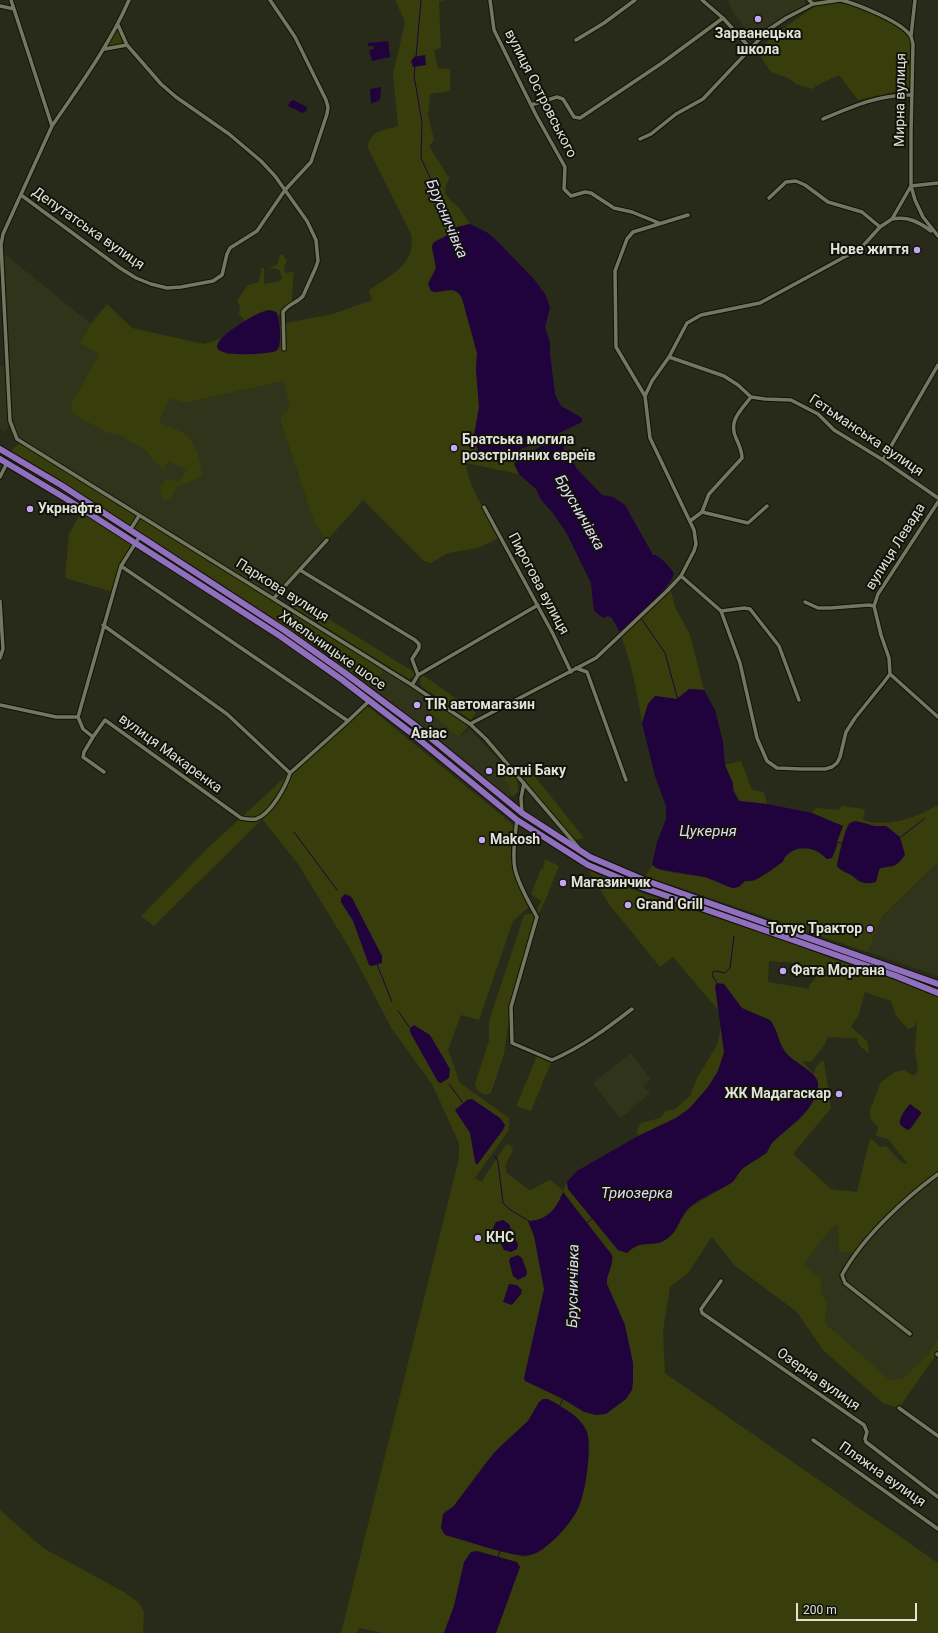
<!DOCTYPE html>
<html>
<head>
<meta charset="utf-8">
<style>
	body { margin:0 }
	#map { position:relative; width:938px; height:1633px; overflow:hidden; background:#282b19; font-family:Roboto,sans-serif }
	canvas { display:block }
	.scale { position:absolute; left:796px; top:1603px; width:121px; height:18px; box-sizing:border-box; border:2px solid #e0e2d7; border-top:0; padding-left:5px; font-size:12px; line-height:14px; white-space:nowrap; color:#e0e2d7; -webkit-text-stroke:3px #11130b; paint-order:stroke }
</style>
</head>
<body>
<div id="map">
<canvas width="938" height="1633"></canvas>
<div class="scale">200 m</div>
</div>
<script>
const ctx = document.querySelector('canvas').getContext('2d');
ctx.lineJoin = 'round';
function fill(path, color) { ctx.fillStyle = color; ctx.fill(path, 'evenodd'); }
function stroke(path, color, width, dash) { ctx.strokeStyle = color; ctx.lineWidth = width; ctx.lineCap = dash ? 'butt' : 'round'; ctx.setLineDash(dash || []); ctx.stroke(path); }
function write(font, color, halo, rows, align = 'center') {
  ctx.font = font + ' Roboto,sans-serif'; ctx.lineWidth = 4; ctx.setLineDash([]); ctx.textBaseline = 'middle'; ctx.strokeStyle = halo; ctx.fillStyle = color; for (const [text, x, y, turn = 0] of rows) {
    ctx.save(); ctx.translate(x, y); ctx.rotate((+turn || 0) * Math.PI / 180); ctx.textAlign = isNaN(turn) ? turn : align; if (halo) ctx.strokeText(text, 0, 0); ctx.fillText(text, 0, 0); ctx.restore();
  }
}
fill(new Path2D(`
	M728 0H805V6L785 15 752 38 732 11Z
	M1 251 91 324 80 342 82 345 99 354 73 400 108 433 121 436 142 448 159 422 170 397 185 403 285 381 291 408 283 414 281 422 314 522 327 540 274 598 21 443 10 422 6 432 0 429V366L7 367Z
	M384 670 432 701 426 710 460 737 470 729 517 780 518 792 513 796H507L477 771H475L451 749 372 687Z
	M938 862V976L842 943 843 939 883 917Z
	M631 1053 651 1079 643 1086 650 1093 620 1119 593 1083Z
	M938 1174V1352L909 1393 890 1380 825 1323 827 1303 821 1292V1278L802 1265 831 1228 839 1225 880 1226Z`), '#2f341b');
fill(new Path2D(`
	M395 0H446L439 2 441 48 434 50 438 68 450 69V91L430 94 428 115 434 140 429 146 447 175 450 177C440 194 447 197 459 208 463 213 467 219 470 224L457 227 452 233 436 240 432 247 436 268 429 281C432 284 438 290 442 291 451 291 457 289 462 299L477 353 476 370 479 407 474 436 478 453 489 459 509 453 519 474 466 463C469 490 488 514 501 537L478 548 448 553 431 563 424 561 363 500 327 540 314 522 281 422V416L290 408 284 381 185 403 170 398 159 422C167 426 176 429 183 433 197 441 200 462 203 476L176 487 172 497 164 502 159 489 166 479 179 482 186 470 168 461 163 469 151 458 148 452 121 436 108 433 79 417 73 412 71 409 73 400 99 354 82 345 80 342 91 324 107 304 132 328 204 344 223 338 220 341 226 354 273 352 279 349 280 346V324L333 314 372 300 369 290C390 276 417 264 411 234L368 148C368 131 385 130 398 126L393 75 405 22Z
	M830 2C849 2 905 23 911 42 914 52 910 80 910 92L898 91 858 100 839 75 820 84 812 89 796 84 788 78 771 72 758 53 770 38 818 4Z
	M118 25 127 45 105 49Z
	M280 255H283L287 261 284 266 285 273 294 272C293 279 292 295 292 302L285 307 280 314 278 315 276 312C264 308 255 315 245 321L239 314 240 306 237 302C240 295 244 291 248 285L259 282 261 268H264V284L280 281 282 278 279 269 269 268 277 265Z
	M21 443 274 598 470 724 459 737 426 710 432 701 384 670 372 687C256 603 133 527 11 452L13 448Z
	M82 511 134 545 121 566 113 592 65 578 69 534Z
	M669 584 675 607 690 635 704 690 689 689 677 699 655 696 648 704 642 723C637 691 631 660 619 631H621Z
	M296 599 414 672 415 676 409 679 295 608 294 603Z
	M423 675 476 713 471 720 421 686 420 678Z
	M365 704 516 827 515 868 531 905 513 921 479 1020 461 1015 448 1050 460 1083 509 1118V1130L475 1178 482 1182 485 1176 506 1145 510 1144 513 1150 505 1166 507 1173 529 1190H531L549 1180 552 1181 563 1191 567 1182 568 1189 618 1250 627 1253 638 1245 660 1243 673 1234 679 1221 689 1208 731 1183 742 1169 766 1153 772 1142 800 1119 808 1110 818 1087 817 1080 719 999V1011L673 957 660 967 609 904 588 870 639 892 801 946 835 960 860 967 938 996V1174L880 1226 855 1254 853 1253 839 1252 838 1225 831 1228 803 1265 821 1278V1292L827 1303 825 1323 890 1380 904 1378 929 1354 938 1339V1352L899 1408 883 1403 823 1350 797 1312 734 1265 713 1238 710 1239 689 1272 670 1287 663 1331 665 1373 938 1563V1633H483L477 1551 468 1555 454 1606 444 1633H383L359 1628 357 1633H341L459 1158V1143L432 1084 392 1029 350 949 298 864 262 819 154 926 141 916 209 847ZM769 961 795 963 820 972 809 986 810 989 768 982ZM865 992 891 1001 896 1016 908 1029 914 1027 917 1021 915 1050 918 1070 914 1076 904 1070 895 1072 881 1082 870 1110V1118L878 1127 876 1136 888 1139 908 1164 902 1163 886 1146 880 1147 870 1138 857 1192 831 1189 793 1154 831 1108 824 1062 821 1061 816 1067 814 1074 802 1061 811 1062 823 1047 828 1037 850 1038 857 1037C857 1045 862 1048 869 1053L867 1041 851 1027 859 1014ZM553 1282 563 1399 552 1394ZM543 1399C555 1398 565 1410 572 1420L543 1550 537 1553 523 1557 445 1535 441 1528 445 1511 453 1507 486 1462 502 1444 528 1421Z
	M741 761 752 790 764 792 767 804 740 801C733 790 730 777 725 765Z
	M507 769 517 780 518 791 513 796 511 795 510 787 503 777Z
	M524 770 528 774H533L584 838 575 840 525 780 522 772Z
	M938 805V862L882 917 867 952 646 876 652 865C668 878 708 871 729 887L745 881H754L783 862C789 845 806 848 820 851L837 842 842 826 812 813 816 808 839 810 842 806 865 809 863 820C888 828 916 818 938 805ZM862 822 874 826H886L885 867 881 868 859 882 849 873 839 854 843 844 846 829Z
	M545 859 559 866 545 901 537 917 511 1007 504 1054 491 1093C486 1097 482 1093 477 1090L475 1084 489 1041V1021L524 915 536 913 541 901 531 894 541 869H543Z
	M721 1027C722 1035 724 1043 724 1051 723 1074 695 1106 677 1117 665 1125 651 1130 638 1136L637 1131 641 1123 660 1118 666 1111 675 1109 690 1096 697 1078 717 1045Z
	M538 1054 552 1060 531 1111 516 1106Z
	M0 1510 43 1548 124 1592 139 1603 144 1612 143 1633H0Z`), '#383e0b');
fill(new Path2D(`
	M388 41 390 57 372 61 369 50 374 49V46H368V43Z
	M425 55 426 65 413 67 411 61 414 57Z
	M381 87 380 100 371 104 370 89Z
	M293 100 307 107V110L303 113 288 106 290 102Z
	M470 224 488 233 496 240 533 278 545 294 550 307 545 327 550 343V353L555 394 561 406 582 418V422C566 430 495 464 481 457L475 443 474 436 479 407 476 370 477 353 462 298C453 281 442 296 431 291L428 284 436 268 432 247 433 243 452 233 457 227Z
	M269 310 276 312C280 320 283 345 276 351 268 354 219 358 217 347 216 336 259 311 269 310Z
	M564 441V452L570 456 577 469 602 495 613 497 625 505 653 555H656L665 562 674 573C671 589 634 618 621 631H619L612 618 608 616 603 618 594 611 591 583 566 532 552 512 541 500 536 489 519 474 514 464 541 446Z
	M689 689 704 690 715 710 723 742 725 765 733 783V791L739 801 767 804 812 813 843 826 837 842V846L832 858 827 859C815 847 799 843 786 856 784 857 784 859 783 861 781 864 759 879 754 880 752 881 748 881 745 881 740 886 739 888 732 888L705 877 658 869 652 865 657 842 666 819V806L655 776 642 723 648 704 655 696 677 699Z
	M856 821 874 826H886L900 837 905 855C896 867 895 866 881 868L879 870 876 882C859 886 860 879 847 873 843 871 840 870 837 866 838 859 845 827 850 823 852 822 854 821 856 821Z
	M345 894 350 896 352 898 382 956V963L372 966 369 965 353 921 341 902V898Z
	M717 983 724 984 742 1008 770 1020C779 1031 778 1045 788 1055 796 1063 817 1073 818 1083 819 1108 788 1127 773 1142 769 1146 769 1151 765 1154 757 1160 749 1163 742 1169 737 1174 736 1180 731 1183 717 1192 700 1197 689 1208 680 1217 678 1231 668 1238 655 1249 640 1238 627 1253L618 1250 568 1189 567 1182 577 1171 638 1136 676 1118 689 1109 708 1087 718 1071 724 1052 715 986Z
	M414 1025 430 1035 450 1069 449 1078 441 1083 438 1082 410 1032V1028Z
	M472 1099 500 1118 505 1125 503 1130 477 1165 475 1162 470 1133 455 1110 467 1100Z
	M910 1104 921 1112V1114L911 1128 908 1130C906 1129 901 1126 900 1124 898 1119 907 1107 910 1104Z
	M563 1192 612 1255C614 1266 606 1274 607 1284L625 1325 633 1363V1382L632 1390 626 1399 606 1414 596 1415 584 1412 563 1399 525 1381 524 1378 544 1289 534 1236 528 1221C548 1220 556 1209 563 1192Z
	M503 1220 509 1224 518 1245 517 1249 511 1252 504 1250 493 1228 496 1222Z
	M518 1255 522 1258 527 1272 526 1276 518 1280 513 1276 509 1261 510 1258Z
	M509 1284 517 1285 522 1290 521 1294 512 1305 503 1302Z
	M543 1399H548C563 1408 580 1415 587 1432 592 1446 586 1489 580 1504 574 1521 548 1551 530 1555 516 1559 462 1539 445 1535L441 1528 443 1514 453 1507 494 1453 528 1421 539 1402Z
	M477 1551 517 1562 520 1567 496 1633H444L454 1606 464 1562 471 1552Z`), '#20033c');
stroke(new Path2D(`
	M416 57 421 0
	M415 66 414 76 422 122 421 158 443 206 453 234
	M538 440 541 446
	M641 618 665 653 678 700
	M294 832 337 890
	M901 837 925 818
	M837 842 844 844
	M377 964 392 1002
	M717 983 712 975 713 972 716 971 725 973 730 968 734 936
	M398 1011 410 1028
	M449 1084 463 1103
	M495 1156 498 1162 503 1203 509 1209 529 1221
	M587 1223 593 1218
	M559 1407 563 1399
	M498 1557 500 1551`), '#20033c', 1);
const minor = new Path2D(`
	M11 0 52 126 3 234 1 245 10 421 17 439 412 685 470 724 486 739 578 847
	M490 0 494 30 536 115 565 167 564 189 571 196 585 192 591 193 614 208 632 212 659 223
	M702 0 723 18 750 48
	M809 0 813 4 840 0
	M841 0C857 4 900 21 910 35 912 37 912 41 913 44L911 133V186L915 200 923 217 938 236
	M0 6 14 9
	M118 25 127 45 161 84 176 97 229 134 261 161 275 176 307 221 316 240 318 261 316 267 303 296C297 303 288 304 283 312L284 349
	M911 36 915 0
	M576 40 604 23 635 0
	M105 49 127 45
	M531 105 557 97 563 99 574 117 580 118 662 63 723 18
	M823 119C851 107 880 94 911 95
	M52 126C80 85 109 46 129 0
	M640 139 651 134 676 114 703 99 768 30 786 18 813 4
	M21 195 120 268 136 278 151 284 167 288 181 287 213 281 222 275 227 254 230 248 257 231 285 190 311 162 327 114 328 107 326 100 295 37 270 0
	M769 198 786 182 796 181 805 185 828 202 862 212 880 227
	M892 219C908 216 919 222 931 231
	M669 357 724 376 738 385 751 397 765 399 791 400 818 414 834 430 883 460 938 498
	M645 396 616 347 615 271 627 239 633 232 688 215
	M883 460 938 365
	M0 477 7 463
	M484 507 553 634 571 672
	M702 512 748 523 767 506
	M690 521 702 512 709 494 742 458C742 450 739 445 736 438 728 421 741 410 751 397
	M130 530 139 516
	M121 566 348 721
	M300 570 415 640 419 644V648L412 659 418 675
	M681 576 721 611 740 663 757 738 767 761 777 768 801 769H825L832 767 837 763 840 757 846 732 855 718 884 682 890 674
	M274 598 327 540
	M0 601 3 649 0 658
	M805 602 818 608H830L869 605 874 606
	M721 611 744 608 750 609 779 646 799 700
	M103 625 227 714 290 773
	M576 668 587 672 626 780
	M890 674 889 658 881 635 874 606 878 594 938 502
	M890 674 938 717
	M412 685 418 675 538 605
	M0 705 56 717H78
	M78 717 83 729 93 737 105 720 241 818C246 819 251 820 256 819 271 814 286 786 290 773L348 721 369 701
	M78 717 121 566 140 536
	M470 724 596 658 668 590 681 576 694 551 696 544 694 530 650 438 645 396 652 381 669 357 687 323 701 315 760 303 861 248 880 227 892 219 911 186 938 183
	M93 737 84 752 83 757 104 772
	M522 813 521 798 524 783
	M517 820C515 835 512 854 515 869 519 886 529 902 537 917L511 1007 512 1043 552 1060C582 1047 606 1029 632 1009
	M721 1281 701 1309 702 1313 864 1425 867 1432 865 1439 866 1442 938 1497
	M910 1334 845 1283 842 1275C862 1238 904 1199 938 1174
	M937 1354 938 1355
	M899 1408 938 1436
	M813 1440 938 1529`);
const trunk = new Path2D(`
	M0 449 61 485 284 630 345 673 416 726 522 813 590 857 644 880 938 984
	M0 459 65 498 280 636 341 679 410 732 517 820 588 865 641 887 896 976 938 993`);
stroke(minor, '#111304', 5.5);
stroke(trunk, '#111304', 8);
stroke(minor, '#737762', 3.5);
stroke(trunk, '#906fbe', 6);
for (const [x, y, r, color] of [
	[758,19,4,"#c3a7f2"],
	[917,250,4,"#c3a7f2"],
	[454,448,4,"#c3a7f2"],
	[30,509,4,"#c3a7f2"],
	[417,705,4,"#c3a7f2"],
	[429,719,4,"#c3a7f2"],
	[489,771,4,"#c3a7f2"],
	[482,840,4,"#c3a7f2"],
	[563,883,4,"#c3a7f2"],
	[628,905,4,"#c3a7f2"],
	[870,929,4,"#c3a7f2"],
	[783,971,4,"#c3a7f2"],
	[839,1094,4,"#c3a7f2"],
	[478,1238,4,"#c3a7f2"]
]) { const dot = new Path2D(); dot.arc(x, y, r, 0, 2 * Math.PI); ctx.fillStyle = color; ctx.fill(dot); stroke(dot, '#11130b', 1.5); }
write('bold 14px', '#e0e2d7', '#11130b', [
	["Зарванецька",758,34,"center"],
	["школа",758,50,"center"],
	["Нове життя",909,250,"right"],
	["Братська могила",462,440],
	["розстріляних євреїв",462,456],
	["Укрнафта",38,509],
	["TIR автомагазин",425,705],
	["Авіас",429,734,"center"],
	["Вогні Баку",497,771],
	["Makosh",490,840],
	["Магазинчик",571,883],
	["Grand Grill",636,905],
	["Тотус Трактор",862,929,"right"],
	["Фата Моргана",791,971],
	["ЖК Мадагаскар",831,1094,"right"],
	["КНС",486,1238]
], 'left');
write('14px', '#e0e2d7', '#11130b', [
	["вулиця Островського",540,94,63],
	["Мирна вулиця",901,100,-89],
	["Депутатська вулиця",88,229,35],
	["Гетьманська вулиця",866,436,34],
	["вулиця Левада",896,547,-58],
	["Пирогова вулиця",538,584,62],
	["Паркова вулиця",282,591,32],
	["Хмельницьке шосе",332,651,35],
	["вулиця Макаренка",170,754,36],
	["Озерна вулиця",818,1380,35],
	["Пляжна вулиця",882,1475,35]
]);
write('italic 15px', '#e1d9ef', '#11130b', [
	["Брусничівка",446,219,67],
	["Брусничівка",579,513,60],
	["Цукерня",708,832],
	["Триозерка",637,1194],
	["Брусничівка",574,1286,-89]
]);
</script>
</body>
</html>
